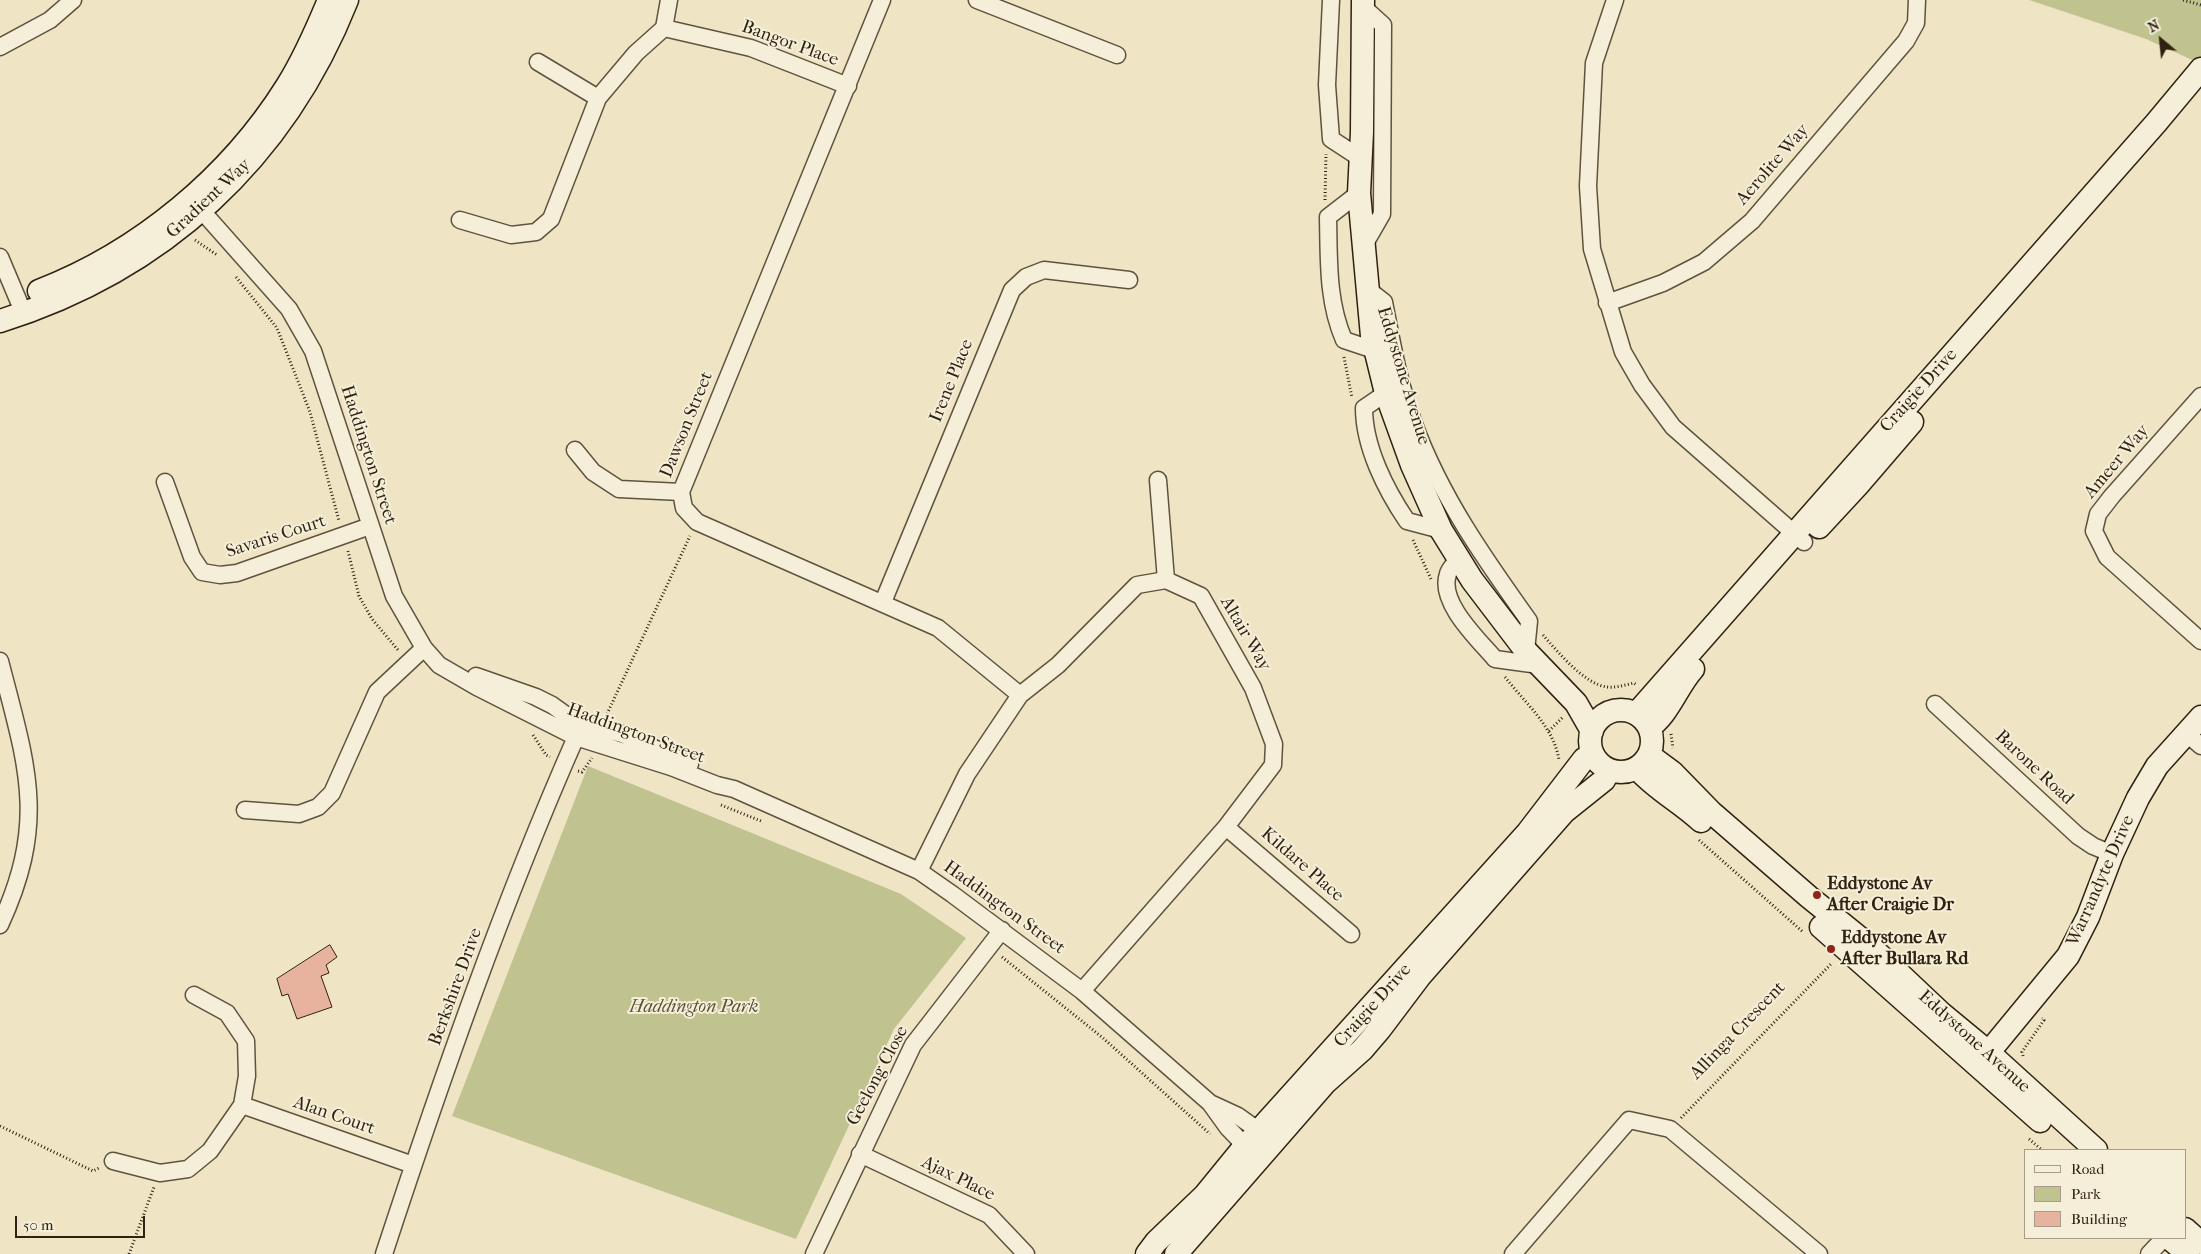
<!DOCTYPE html>
<html>
<head>
<meta charset="utf-8">
<style>
	body { margin:0 }
	#map { position:relative; width:2201px; height:1254px; overflow:hidden; background:#efe5c5; font-family:"IM FELL French Canon",serif }
	canvas { display:block }
	.legend { position:absolute; left:2024px; top:1149px; width:162px; height:90px; box-sizing:border-box; background:#f5eed9; border:1px solid #a69c89; margin:0; padding:6px 9px; list-style:none; font-size:15px; color:#302211 }
	.legend li { display:flex; align-items:center; gap:10px; height:25px }
	.legend b { width:25px; border:1px solid #a69c89 }
	.north { position:absolute; left:2136px; top:15px; width:50px; height:50px; -webkit-text-stroke:4px #f5eed9; paint-order:stroke; rotate:332deg; font-size:14px; font-weight:700; line-height:20px; text-align:center; color:#302211 }
	.north::after { content:''; display:block; margin:auto; width:18px; height:22px; background:#302211; clip-path:polygon(50% 0,100% 100%,50% 72%,0 100%) }
	.scale { position:absolute; left:15px; top:1216px; width:130px; height:22px; box-sizing:border-box; border:2px solid #302211; border-top:0; padding-left:6px; font-size:15px; line-height:18px; white-space:nowrap; color:#302211; -webkit-text-stroke:4px #f5eed9; paint-order:stroke }
</style>
</head>
<body>
<div id="map">
<canvas width="2201" height="1254"></canvas>
<ul class="legend">
<li><b style="height:6px;background:#f5eed9"></b>Road</li>
<li><b style="height:14px;background:#c0c290"></b>Park</li>
<li><b style="height:14px;background:#e7b39f"></b>Building</li>
</ul>
<div class="north">N</div>
<div class="scale">50 m</div>
</div>
<script>
const ctx = document.querySelector('canvas').getContext('2d');
ctx.lineJoin = 'round';
function fill(path, color) { ctx.fillStyle = color; ctx.fill(path, 'evenodd'); }
function stroke(path, color, width, dash) { ctx.strokeStyle = color; ctx.lineWidth = width; ctx.lineCap = dash ? 'butt' : 'round'; ctx.setLineDash(dash || []); ctx.stroke(path); }
function write(font, color, halo, rows, align = 'center') {
  ctx.font = font + ' "IM FELL French Canon",serif'; ctx.lineWidth = 4; ctx.setLineDash([]); ctx.textBaseline = 'middle'; ctx.strokeStyle = halo; ctx.fillStyle = color; for (const [text, x, y, turn = 0] of rows) {
    ctx.save(); ctx.translate(x, y); ctx.rotate((+turn || 0) * Math.PI / 180); ctx.textAlign = isNaN(turn) ? turn : align; if (halo) ctx.strokeText(text, 0, 0); ctx.fillText(text, 0, 0); ctx.restore();
  }
}
fill(new Path2D(`
	M2029 0H2201V64L2146 39Z
	M588 766 901 894 966 938 894 1029 796 1239 452 1116Z`), '#c0c290');
const building = new Path2D(`
	M330 945 337 957 326 965 329 973 321 976 332 1007 297 1019 288 994 282 996 277 979Z`);
fill(building, '#e7b39f');
stroke(building, '#302211', 1);
const street = new Path2D(`
	M882 0 681 492 684 508 697 522 938 628 1020 695
	M977 0 1117 55
	M1331 0 1327 85 1331 139 1360 158
	M1615 0 1594 63 1588 186 1592 249 1623 352 1642 385 1673 427 1804 542
	M1362 6 1383 25 1382 214 1363 247
	M664 28 669 0
	M0 47 50 20 73 0
	M538 62 598 98
	M1359 193 1328 217C1329 259 1327 301 1344 340L1374 350
	M194 202 289 309 313 351 394 596 424 648 439 665 477 687 576 737 671 767 717 785 734 789 919 871 952 894 1082 991 1210 1103 1228 1128 1253 1154
	M460 220 511 235 536 232 551 219 598 98 636 53 664 28 751 48 848 86
	M0 257 24 314
	M1366 288 1384 302C1392 343 1399 385 1414 424 1441 497 1484 558 1529 621L1526 651
	M1607 303 1663 283 1704 262 1752 221 1906 41 1916 23 1917 0
	M1386 393 1364 408C1364 447 1386 490 1407 521L1441 530
	M2201 396 2112 496 2098 514 2094 531 2107 557 2201 641
	M575 450 593 472 619 489 681 492
	M1158 480 1166 580
	M165 482 192 557 202 572 220 575 237 573 370 526
	M1459 558C1456 563 1449 568 1448 574 1438 602 1478 639 1495 659L1539 665
	M883 602 1012 290 1026 277 1044 270 1129 280
	M0 661C27 766 48 821 0 925
	M476 676 536 697 552 705 577 723 622 734 690 764
	M1935 704 2078 836 2093 846 2112 854
	M2187 734 2201 746
	M245 810 299 814 318 807 332 793 377 692 424 648
	M1226 827 1351 934
	M919 871 967 774 1020 695 1058 665 1137 585 1166 580 1201 596 1253 688 1274 744 1273 765 1226 827 1082 991
	M1212 1104 1238 1116 1266 1136
	M242 1105 413 1165
	M860 1154 989 1215 1026 1254
	M113 1161 160 1173 188 1169 210 1151 242 1105 247 1076 246 1041 227 1013 194 995
	M384 1254C441 1080 502 905 576 737
	M814 1254 913 1045 1002 930
	M1513 1254 1629 1120 1670 1129 1819 1254
	M2149 1254 2164 1238`);
const secondary = new Path2D(`
	M1363 0 1362 132 1359 193 1372 336 1386 393 1412 465 1441 530 1472 580 1526 651 1576 703 1592 731
	M39 291C140 252 230 177 287 86 304 59 317 29 329 0
	M0 321C163 270 284 159 347 0
	M1819 527 1857 486 1912 422
	M1590 741a31 31 0 1 1 62 0a31 31 0 1 1-62 0Z
	M1636 714 2156 123 2201 69
	M1649 727C1667 717 1678 685 1693 669
	M1649 755 1672 772 1711 812 1809 897 1871 947 1942 1014 1988 1052 2096 1150
	M1637 768C1655 789 1681 802 1701 821
	M1821 927 2040 1121
	M1979 1064 2068 956 2088 917 2112 854 2138 798 2157 766 2201 717
	M2185 1229 2201 1243
	M2169 1238 2188 1254
	M1147 1254 1156 1242 1205 1195 1245 1146 1528 832 1584 759 1593 754
	M1176 1254 1325 1083 1362 1050 1380 1029 1420 976 1564 812 1604 780 1609 770`);
stroke(street, '#60533e', 19);
stroke(secondary, '#302211', 25);
stroke(new Path2D(`
	M2183 0 2201 5
	M1325 200 1326 154
	M195 240 217 255
	M236 277 277 328 310 412 339 521
	M1344 357 1352 398
	M1413 540 1431 579
	M348 551 359 596 372 619 398 650
	M1543 635C1558 652 1584 684 1607 687 1616 688 1625 685 1634 683L1637 685
	M1505 677C1525 703 1554 727 1559 760
	M607 714 690 536
	M1549 731 1563 717
	M1671 734 1673 748
	M533 735 546 755 550 757
	M578 771 582 772 592 758
	M721 805 761 821
	M1699 840 1803 932
	M1002 957 1103 1038 1210 1134
	M2023 1056 2022 1052 2044 1020 2042 1018
	M1681 1118 1832 963
	M0 1126 93 1171 99 1168
	M2029 1139 2042 1150
	M129 1254 154 1187`), '#302211', 3, [1, 2.5]);
stroke(street, '#f5eed9', 16);
stroke(secondary, '#f5eed9', 22);
for (const [x, y, r, color] of [
	[1817,895,5,"#8f2418"],
	[1831,949,5,"#8f2418"]
]) { const dot = new Path2D(); dot.arc(x, y, r, 0, 2 * Math.PI); ctx.fillStyle = color; ctx.fill(dot); stroke(dot, '#f5eed9', 2); }
write('18px', '#302211', '#f5eed9', [
	["Bangor Place",790,44,20],
	["Aerolite Way",1773,165,-49],
	["Gradient Way",209,199,-43],
	["Eddystone Avenue",1403,376,73],
	["Irene Place",952,381,-68],
	["Craigie Drive",1919,391,-48],
	["Dawson Street",687,425,-68],
	["Haddington Street",368,455,72],
	["Ameer Way",2117,462,-50],
	["Savaris Court",276,537,-18],
	["Altair Way",1245,634,60],
	["Haddington Street",636,734,20],
	["Barone Road",2034,768,43],
	["Kildare Place",1302,865,41],
	["Warrandyte Drive",2101,881,-66],
	["Haddington Street",1004,908,36],
	["Berkshire Drive",456,987,-70],
	["Craigie Drive",1373,1006,-48],
	["Allinga Crescent",1738,1031,-46],
	["Eddystone Avenue",1974,1042,42],
	["Geelong Close",878,1076,-62],
	["Alan Court",334,1116,19],
	["Ajax Place",958,1179,26]
]);
write('bold 18px', '#302211', '#f5eed9', [
	["Eddystone Av",1827,885],
	["After Craigie Dr",1827,906],
	["Eddystone Av",1841,939],
	["After Bullara Rd",1841,960]
], 'left');
write('italic 18px', '#5b5237', '#f5eed9', [
	["Haddington Park",694,1008]
]);
</script>
</body>
</html>
